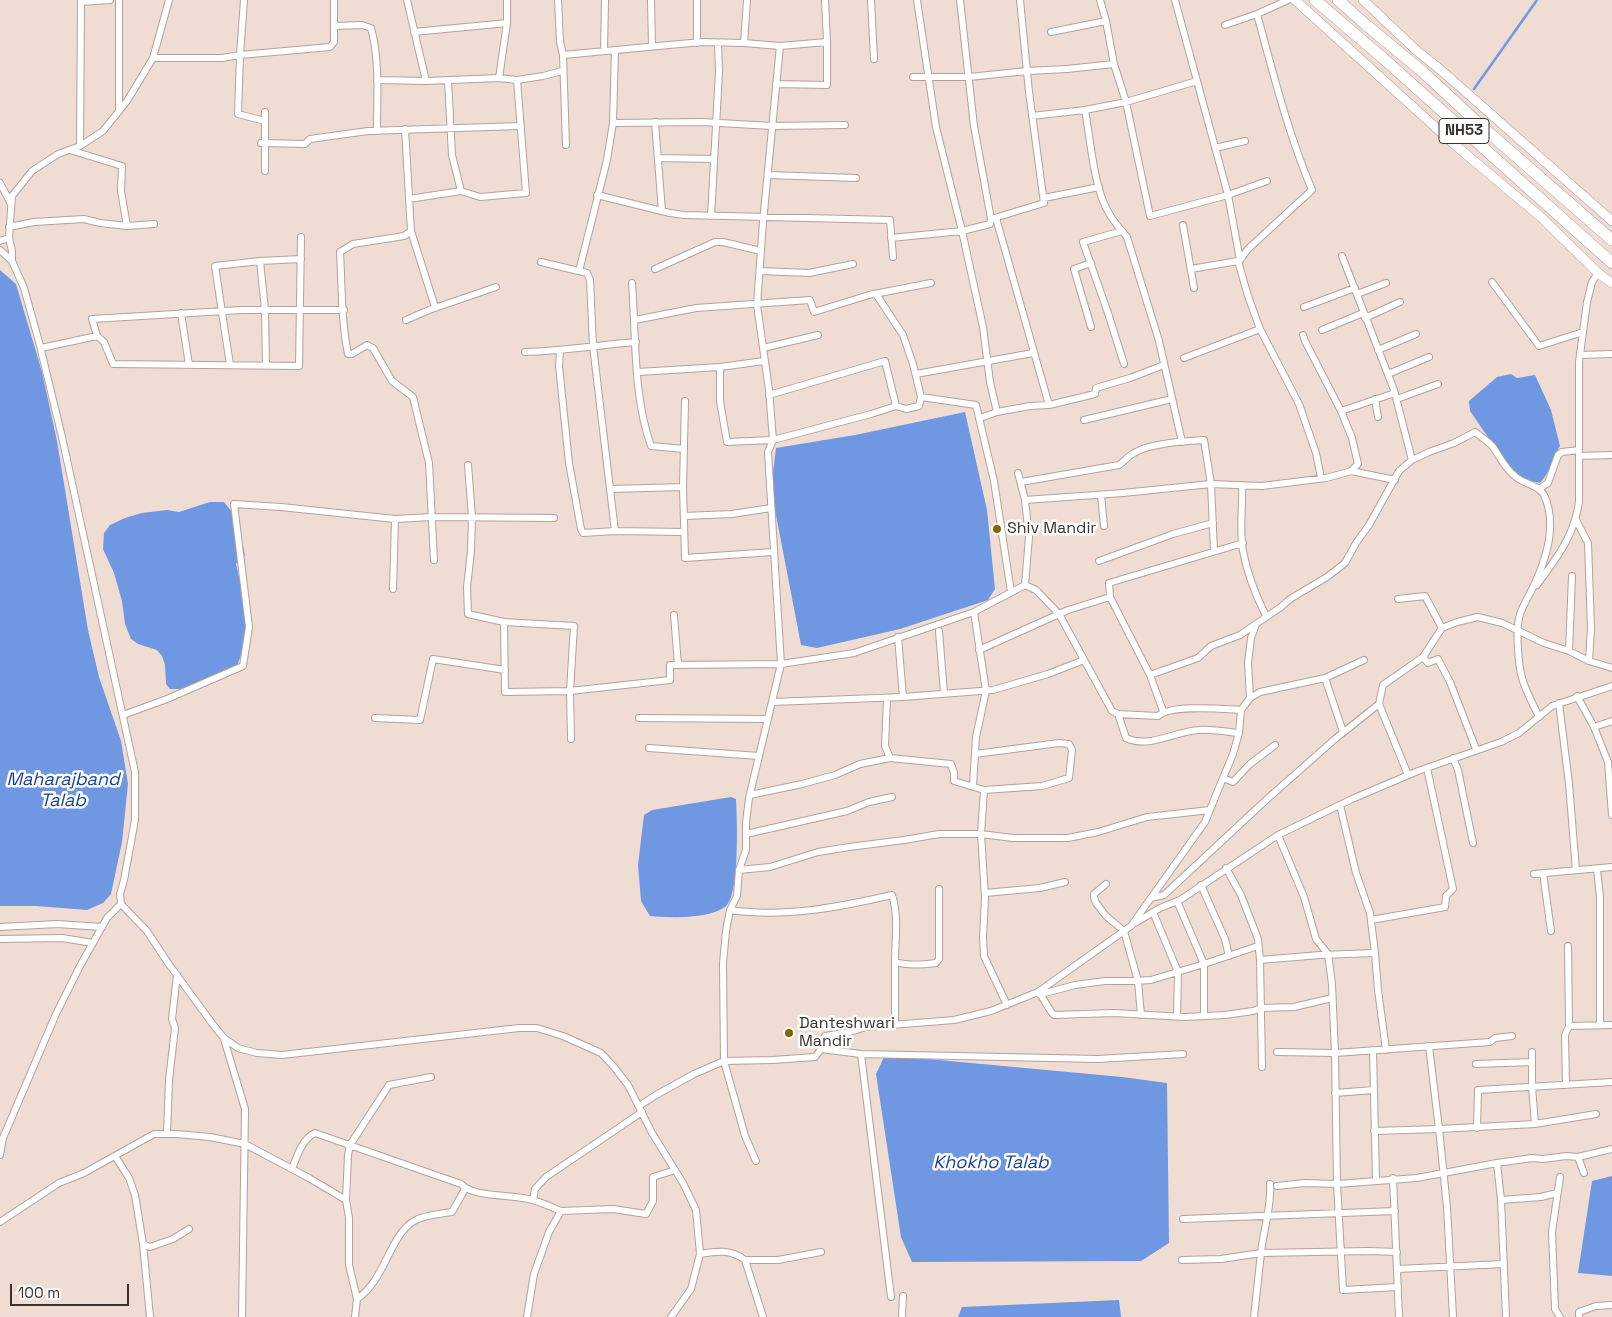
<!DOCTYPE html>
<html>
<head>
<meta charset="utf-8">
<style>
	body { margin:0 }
	#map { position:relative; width:1612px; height:1317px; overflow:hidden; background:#efddd4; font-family:"Space Grotesk",sans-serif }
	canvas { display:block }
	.scale { position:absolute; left:10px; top:1284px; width:119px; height:22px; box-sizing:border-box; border:2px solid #39322f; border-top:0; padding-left:6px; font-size:15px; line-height:18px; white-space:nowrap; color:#39322f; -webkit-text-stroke:4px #fff; paint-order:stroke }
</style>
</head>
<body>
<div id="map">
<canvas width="1612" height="1317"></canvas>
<div class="scale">100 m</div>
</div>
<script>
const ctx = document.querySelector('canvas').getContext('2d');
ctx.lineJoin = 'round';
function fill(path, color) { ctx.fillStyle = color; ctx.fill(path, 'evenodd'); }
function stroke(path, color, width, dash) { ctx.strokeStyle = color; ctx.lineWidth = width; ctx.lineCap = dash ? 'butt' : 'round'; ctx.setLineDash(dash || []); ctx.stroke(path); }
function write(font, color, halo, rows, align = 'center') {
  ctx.font = font + ' "Space Grotesk",sans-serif'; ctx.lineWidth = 5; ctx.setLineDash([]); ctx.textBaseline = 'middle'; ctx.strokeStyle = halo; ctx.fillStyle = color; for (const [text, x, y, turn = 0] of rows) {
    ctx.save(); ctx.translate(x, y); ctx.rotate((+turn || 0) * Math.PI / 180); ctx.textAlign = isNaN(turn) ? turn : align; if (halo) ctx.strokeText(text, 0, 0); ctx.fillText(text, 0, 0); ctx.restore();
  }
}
fill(new Path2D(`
	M0 270 16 284 42 372 57 441 88 630 99 677 121 741 128 784 122 842 111 894 103 903 87 910 36 906H0Z
	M1511 374 1517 378 1535 375 1551 410 1560 446C1552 459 1550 473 1540 483L1523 479 1505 462 1470 411 1469 401 1497 377Z
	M965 412 987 510 995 589 988 600 900 629 817 648 801 645 771 489 776 448 855 435Z
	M210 502H224L237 518 245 555 236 564 247 610V639L237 666 187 689H170L166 684 165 665 162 656 157 650 138 644 131 639 125 624 122 601 114 573 103 549 104 533 110 525 125 518 142 513 167 510 179 512Z
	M731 797 736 799C737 819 740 894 726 906 711 919 669 918 650 916L641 901 638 865 644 815 652 810Z
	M885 1055 1122 1077 1167 1083 1169 1243 1141 1261 912 1262 901 1237 876 1074Z
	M1612 1176V1276L1578 1273 1592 1181Z
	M1119 1300 1121 1317H958L962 1307Z`), '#7097e2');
stroke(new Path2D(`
	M1474 89 1537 0`), '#7097e2', 2.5);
const street = new Path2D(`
	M119 0V111
	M244 0 240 55 238 114 265 121
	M407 0 426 81
	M558 0 560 42 563 55 566 145
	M651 0 652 46
	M697 0V43
	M871 0 874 59
	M917 0 936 127 962 231 983 327 990 382 997 412
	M960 0 974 126 991 219
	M1100 0 1106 21 1114 64 1126 102 1150 216 1228 195 1267 181
	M1175 0 1228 195 1240 260 1238 261 1248 296 1260 329 1299 404 1316 453 1321 478
	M81 2 110 0
	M1225 25 1257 14 1288 0
	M334 26 362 25 371 28C380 60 377 97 377 131
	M414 32 507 23
	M1051 32 1106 21
	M744 43 747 0
	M780 46 827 42
	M615 50 613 123 702 122 772 126 845 125
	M604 51 605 0
	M563 55 701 42 744 43 780 46 763 222 757 305 769 390 773 440 727 442 720 401V367
	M153 58H222L240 55 330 47 334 42V0
	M913 77H969L1027 71 1067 69 1114 64
	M499 78 507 23V0
	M377 80 426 81 499 78 517 80 543 76 562 71
	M448 80 452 155 461 191
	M776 84 827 85V42L825 0
	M1085 110C1090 138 1093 175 1103 201 1108 215 1117 226 1127 237L1159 341 1182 442
	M1032 116 1085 110 1126 102 1197 81
	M655 122 662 211
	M405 129 411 231 404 236 353 244 340 252C342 286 341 320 348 354H352L367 345 373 348 392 381 413 397 429 463 434 560
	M261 143 305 144 310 139 368 131 520 126
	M80 146 81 0
	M1215 148 1245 141
	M70 150 122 166 121 191 127 226
	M658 158 714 159
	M265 171V112
	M768 175 856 178
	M0 183 11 204
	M597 195 670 213 684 215 890 220 893 257
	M1044 198 1099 187
	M409 199 461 191 480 197 526 193 517 80
	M711 216 719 72 718 43
	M996 218 1049 405
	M1183 225 1194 288
	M9 227 34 222 84 219 100 223 127 226 154 224
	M411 231 435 307
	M1122 231 1083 242 1108 313 1124 364
	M301 237 299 366 113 364 104 342 97 336 92 319 241 310C275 310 310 310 344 310
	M891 238 962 231 990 224 991 219 1044 203 1029 92 1020 0
	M0 241 9 238
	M0 250 12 261 24 288 39 342 62 437 135 772V820L124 880 120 894 121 904 147 931 168 963 214 1026 224 1038 238 1048 257 1053 282 1055 519 1028H537L563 1036 601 1053 614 1067 628 1085 652 1133 683 1183 696 1210 700 1254 691 1289 671 1317
	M1342 256 1394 390 1412 460
	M1240 260 1248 249 1312 190C1288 133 1273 73 1257 14
	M12 261V251L9 238 12 196 32 171 58 154 80 146 103 131 127 101 153 58 169 0
	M260 261 265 310 266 365
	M541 262 587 273 590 280 593 346 615 531
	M655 269 715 242H723L761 251
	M1191 269 1238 261
	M579 271 607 160 613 123
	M760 271 809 273 853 264
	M1492 282 1539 346 1583 332
	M632 283C636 335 633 396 651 446L684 449
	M876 294 903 335 913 364 921 397
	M1357 294 1386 283
	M1304 307 1355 288
	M181 313 189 365
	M1365 318 1400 302
	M406 320 429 310 496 287
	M635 320 696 308 810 300 814 312 869 295 931 283
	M1091 327 1074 269 1091 263
	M1322 330 1363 313
	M1303 335 1305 341 1341 411 1352 438 1358 464 1351 471 1395 480
	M41 348 97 336
	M763 348 818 335
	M1378 350 1416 334
	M560 351 559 366 569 463 581 529 583 533 615 531 684 532
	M525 352C562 351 599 345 636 342
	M1580 355 1612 354
	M1184 358 1260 329
	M230 365 215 266 260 261 301 259
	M638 372 720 367 764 361
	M916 374 1033 353
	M1388 374 1429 357
	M769 395 885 361 896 406
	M1375 399 1378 417
	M1397 399 1438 384
	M685 401 683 487 685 558 773 552
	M1341 411 1395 393
	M980 418 997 412 1030 406 1049 405 1095 394 1096 388 1130 378 1164 365
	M1084 420 1172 399
	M1579 456 1612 455
	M468 465 472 517 471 551 467 587 468 614 504 622 574 626 570 691 571 739
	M1018 473 1025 500 1029 537 1025 585
	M1021 482 1119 465C1125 461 1128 456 1134 453 1150 443 1185 441 1204 440L1211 484 1214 551
	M1242 485C1243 506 1239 529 1243 551 1247 573 1256 596 1266 616
	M610 489 683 487
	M1539 489 1548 483 1558 455 1562 452 1579 450
	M1101 495 1104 526
	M1025 500 1123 493 1211 484 1262 486 1326 478 1352 471
	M684 516 732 514 771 508
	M395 519 432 517 554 518
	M1576 520 1588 543 1591 628 1589 661
	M1099 561 1173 534 1213 523
	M1537 585C1557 557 1574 537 1579 502V362L1587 302 1592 282 1598 273
	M1398 599 1425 596 1442 628
	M674 615 678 665
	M504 622 505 692 570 691 670 680V665L781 664 854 653 974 612 1025 585 1036 590 1059 614 1112 711 1118 714 1158 716C1171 704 1223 709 1241 710
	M939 631 944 693
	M898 637 903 697
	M979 650 1068 610 1110 597
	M1569 651 1572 576
	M1423 657 1428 663 1438 659 1450 682 1476 749
	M1150 675 1198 658 1211 646 1240 635 1256 624
	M1325 678 1343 732
	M1577 696 1594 727 1608 762 1612 815
	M887 698 885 746 890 758
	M1250 698 1260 692 1325 678 1364 660
	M772 702 903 697 993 690 1048 674 1084 660
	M1559 703 1569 784 1576 870
	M1379 704 1408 775
	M1163 711 1150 675 1110 597 1109 583 1243 543
	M1118 714 1126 738C1150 749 1175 731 1199 730 1212 729 1226 732 1239 733
	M123 715 167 699 243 666 249 627 234 504 281 507 395 519 393 589
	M375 718 420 720 433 659 505 670
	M639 718 768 719
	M1594 727 1612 721
	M649 748 759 756
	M975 754 1059 743 1069 744 1072 750 1069 778 1042 786 984 790
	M1453 758 1458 770 1473 843
	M1223 778 1233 782 1250 764 1275 745
	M973 786 976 737 986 691 974 612
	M750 795 802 784 835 775 860 764 890 758 951 764 954 773V781L984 790 981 834 1013 838H1068L1098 832 1147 817 1210 810
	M1340 805 1356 873 1370 913 1375 953 1378 990 1386 1050
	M746 834 847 811 869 802 892 797
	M1278 835 1304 897 1316 939 1328 954 1332 984 1335 1053 1337 1184 1343 1290 1398 1287
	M1226 868 1241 895 1258 939 1260 960 1262 1067
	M1597 869 1600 897V1025
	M739 870 770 867 818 852 849 847 904 840 939 834H981L985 898 983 937 984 956 1007 1005
	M1543 873 1551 931
	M1534 874 1612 867
	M1106 884 1094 894V897L1096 903 1106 916 1124 931 1138 981 1141 1015
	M1201 885 1225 939 1229 956
	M985 893 1040 888 1065 882
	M1151 898 1164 895 1266 800 1335 739 1379 704 1383 685 1423 657 1442 628 1457 622 1478 617 1502 623 1544 643 1569 651 1589 661 1612 668
	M1177 901 1204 964V1016
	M730 910C784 918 840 907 892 895 899 916 895 941 895 962
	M1153 912 1178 972 1177 1016
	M1371 920 1445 907 1446 896 1453 889 1427 768
	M1135 923 1160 908 1180 900 1278 835 1352 799 1418 771 1501 742 1519 733 1552 706 1612 686
	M0 927 57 924 102 927
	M0 939 62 938 93 943
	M1260 960 1320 955 1375 953
	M1038 992C1045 999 1047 1008 1054 1015L1114 1013 1185 1017 1225 1015 1253 1011 1261 1008 1294 1007 1332 998
	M1039 992 1045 993 1075 985 1105 981H1134L1151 980 1204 964 1258 946
	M895 1024V962C908 966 922 965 936 963L939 959V889
	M1569 1026 1612 1025
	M224 1039 245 1109 242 1317
	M821 1049 861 1054 1098 1059 1183 1054
	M1373 1050 1376 1180
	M1277 1052 1335 1053 1490 1042 1495 1038 1512 1036
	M1532 1052V1087L1535 1124
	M861 1054 891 1297
	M1476 1064 1532 1062
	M1566 1085 1565 1035 1569 1026 1568 946
	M1335 1093 1374 1090
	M639 1106 656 1095 694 1074 724 1061 773 1060 815 1057 821 1049 825 1036 850 1032 866 1027 954 1020 991 1011 1038 992 1131 926 1205 822 1223 778 1233 754 1239 733 1241 710 1250 698 1248 663 1251 638 1256 624 1281 607 1290 599 1327 577 1345 563 1356 543 1369 525 1399 471 1412 460 1429 452 1454 443 1475 432C1481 437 1488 441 1493 447 1500 457 1505 469 1516 477 1524 484 1539 485 1544 495 1557 523 1547 557 1535 583 1530 595 1522 605 1519 618 1516 633 1518 663 1522 678 1526 692 1533 704 1539 717
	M1477 1128 1478 1090 1612 1082
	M1374 1131 1439 1129 1429 1046
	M167 1134 169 1080 175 1028 172 1019 177 975
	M0 1155 3 1138 56 1014 80 966 107 918 121 904
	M115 1156 129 1178 135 1195 143 1244 150 1317
	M1578 1157 1584 1173
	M756 1161 745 1136 724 1061 723 963 726 931 730 910 737 896 739 870 746 850V822L749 798 781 664 768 452 773 440 871 414 896 406 906 409 919 406 921 397 976 405 994 481 1011 592
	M1497 1163 1501 1200 1506 1317
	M292 1169C297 1156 302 1139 315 1133L461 1184C474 1198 510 1194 528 1199 539 1201 551 1207 561 1211L549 1232 534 1274 527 1317
	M1560 1177 1552 1232 1555 1309 1560 1317
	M1393 1178 1399 1317
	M1277 1186 1305 1183 1337 1184 1417 1178 1497 1163 1532 1158 1543 1159 1566 1156 1578 1157 1612 1149
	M346 1200 348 1155 350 1145 389 1085 431 1077
	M533 1200 535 1189 546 1177 642 1112
	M1501 1200 1541 1197 1557 1193
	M561 1211 613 1209 646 1214 653 1201V1177L675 1170
	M1183 1219 1395 1211
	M0 1222 59 1183 84 1173 154 1134H176L210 1137 245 1144 309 1178 346 1200 349 1218V1265L357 1299 355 1317
	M143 1244 150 1247 173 1239 189 1229
	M700 1254C717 1251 731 1249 745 1260L763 1317
	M745 1260H778L821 1252
	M1182 1260 1221 1259 1261 1253C1263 1231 1272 1206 1270 1184
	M1397 1269 1504 1264
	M357 1299C386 1279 389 1236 414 1221 424 1215 441 1214 452 1212L465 1189
	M902 1317 903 1296
	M1254 1317 1261 1253 1368 1251 1397 1252
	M1453 1317 1447 1207 1439 1129 1535 1124 1596 1114
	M1579 1317V1312L1596 1306 1612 1305`);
const secondary = new Path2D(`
	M1295 0 1455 145 1542 218 1598 273 1612 283
	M1363 0 1416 50 1442 71 1612 221`);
const highway = new Path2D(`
	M1315 0 1384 59 1612 263
	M1338 0 1365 24 1423 72 1479 124 1612 240`);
stroke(street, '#b3a29a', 8);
stroke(secondary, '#b3a29a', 10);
stroke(highway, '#b3a29a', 12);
stroke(street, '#fff', 6);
stroke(secondary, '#fff', 9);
stroke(highway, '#fff', 11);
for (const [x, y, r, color] of [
	[997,529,5,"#816700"],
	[789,1033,5,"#816700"]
]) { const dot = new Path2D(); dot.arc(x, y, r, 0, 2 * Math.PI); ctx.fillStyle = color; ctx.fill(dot); stroke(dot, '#fff', 2); }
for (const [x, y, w] of [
	[1464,131,50]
]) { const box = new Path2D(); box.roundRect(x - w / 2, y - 12.5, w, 25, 4); ctx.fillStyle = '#fff'; ctx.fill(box); stroke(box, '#39322f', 1); }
write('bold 15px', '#39322f', null, [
	["NH53",1464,131]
]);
write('16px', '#39322f', '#fff', [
	["Shiv Mandir",1007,529],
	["Danteshwari",799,1024],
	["Mandir",799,1042]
], 'left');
write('italic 18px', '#19439b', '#fff', [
	["Maharajband",63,780],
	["Talab",63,801],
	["Khokho Talab",991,1163]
]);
</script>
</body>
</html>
